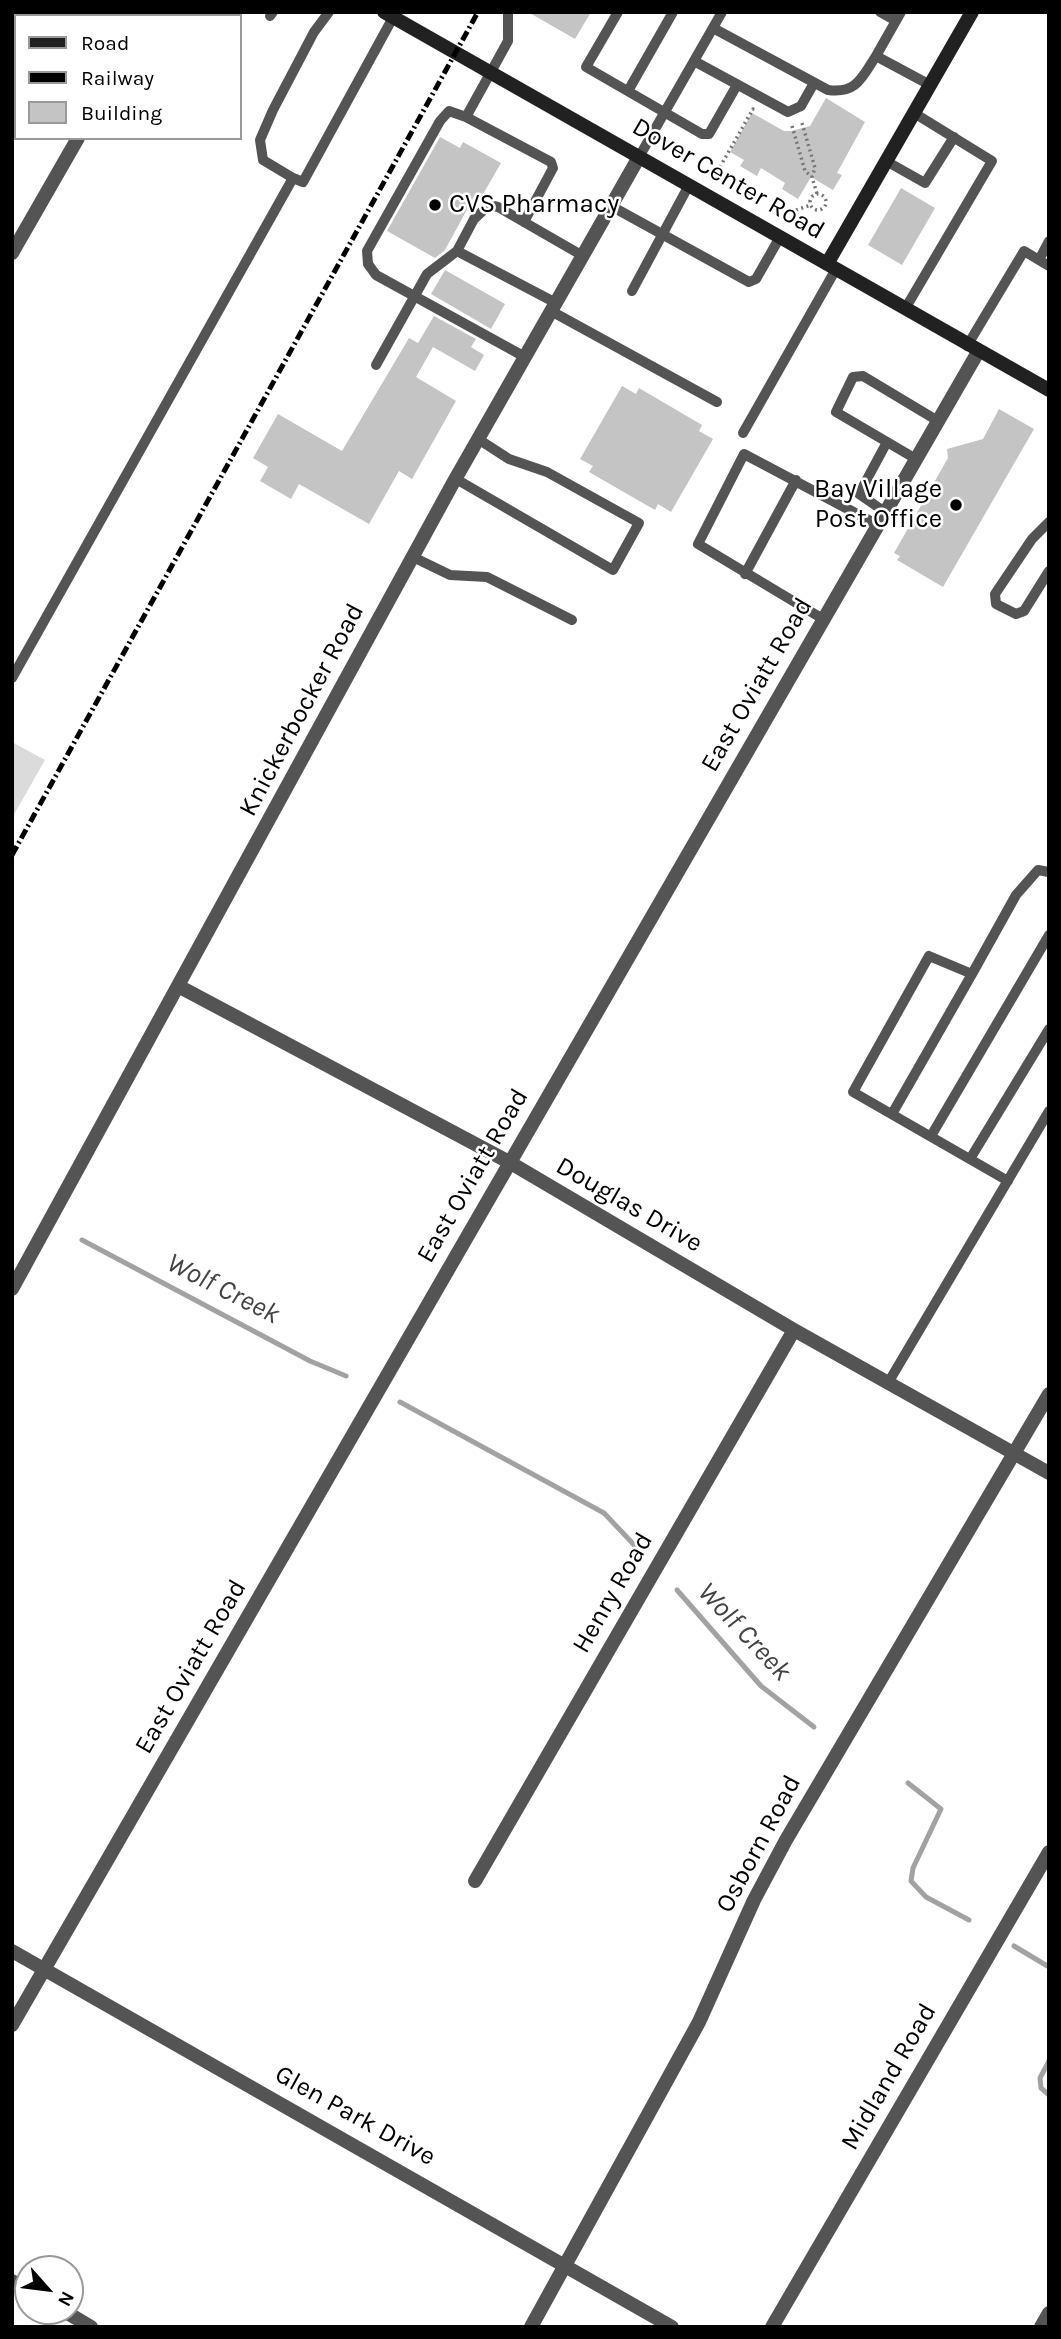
<!DOCTYPE html>
<html>
<head>
<meta charset="utf-8">
<style>
	body { margin:0 }
	#map { position:relative; width:1061px; height:2339px; overflow:hidden; background:#fff; font-family:Karla,sans-serif }
	canvas { display:block }
	.frame { position:absolute; inset:0; border:14px solid #000; pointer-events:none }
	.legend { position:absolute; left:14px; top:14px; width:228px; height:126px; box-sizing:border-box; background:#fff; border:2px solid #999; margin:0; padding:9px 12px; list-style:none; font-size:21px; color:#000 }
	.legend li { display:flex; align-items:center; gap:14px; height:35px }
	.legend b { width:35px; border:2px solid #999 }
	.north { position:absolute; left:14px; top:2255px; width:70px; height:70px; box-sizing:border-box; background:#fff; border:2px solid #999; border-radius:50%; rotate:118deg; font-size:19px; font-weight:700; line-height:28px; text-align:center; color:#000 }
	.north::after { content:''; display:block; margin:auto; width:24px; height:32px; background:#000; clip-path:polygon(50% 0,100% 100%,50% 72%,0 100%) }
</style>
</head>
<body>
<div id="map">
<canvas width="1061" height="2339"></canvas>
<div class="frame"></div>
<ul class="legend">
<li><b style="height:9px;background:#212121"></b>Road</li>
<li><b style="height:9px;background:#000"></b>Railway</li>
<li><b style="height:19px;background:#c4c4c4"></b>Building</li>
</ul>
<div class="north">N</div>
</div>
<script>
const ctx = document.querySelector('canvas').getContext('2d');
ctx.lineJoin = 'round';
function fill(path, color) { ctx.fillStyle = color; ctx.fill(path, 'evenodd'); }
function stroke(path, color, width, dash) { ctx.strokeStyle = color; ctx.lineWidth = width; ctx.lineCap = dash ? 'butt' : 'round'; ctx.setLineDash(dash || []); ctx.stroke(path); }
function write(font, color, halo, rows, align = 'center') {
  ctx.font = font + ' Karla,sans-serif'; ctx.lineWidth = 5; ctx.setLineDash([]); ctx.textBaseline = 'middle'; ctx.strokeStyle = halo; ctx.fillStyle = color; for (const [text, x, y, turn = 0] of rows) {
    ctx.save(); ctx.translate(x, y); ctx.rotate((+turn || 0) * Math.PI / 180); ctx.textAlign = isNaN(turn) ? turn : align; if (halo) ctx.strokeText(text, 0, 0); ctx.fillText(text, 0, 0); ctx.restore();
  }
}
fill(new Path2D(`
	M12 742 45 760 12 818Z`), '#dbdbdb');
stroke(new Path2D(`
	M82 1240 310 1361 346 1376
	M400 1402 604 1513 638 1549
	M677 1590 761 1686 814 1727
	M908 1783 941 1809 913 1868 911 1881 926 1897 969 1920
	M1014 1946 1049 1967
	M1049 2061 1040 2078 1041 2088 1049 2095`), '#a2a2a2', 5);
fill(new Path2D(`
	M528 12H591L575 39Z
	M826 98 865 122 837 173 842 175 833 190 811 177 798 199 782 189 785 183 761 168 757 176 740 166 744 160 730 152 752 113 784 131H791L810 126Z
	M440 137 460 148 463 142 501 163 482 196 476 193 445 250 435 258 387 231Z
	M901 188 935 208 902 265 868 245Z
	M445 270 505 304 491 329 431 294Z
	M434 316 476 339 471 347 484 355 475 371 433 347 416 377 456 401 412 479 399 471 369 524 299 484 291 499 260 481 268 467 253 458 278 414 342 451 409 338 418 343Z
	M622 386 636 394 639 388 702 425 699 431 713 439 671 512 658 504 655 510 589 472 593 466 580 459Z
	M999 409 1034 429 943 587 897 560 900 556 894 553 948 458 947 449 983 439Z`), '#c4c4c4');
stroke(new Path2D(`
	M802 123 815 168 812 177 817 194
	M792 126 805 171 812 177
	M720 167 753 109 755 110
	M810 202a8 8 0 1 1 16 0a8 8 0 1 1-16 0Z
	M796 210 811 205`), '#767676', 3.5, [2, 3.5]);
stroke(new Path2D(`
	M508 12V41L466 117 551 162 553 168 524 222
	M618 12 586 67 702 134H709L737 85
	M880 12 896 21
	M901 12 876 56 930 85
	M270 16 273 12
	M713 28 828 90C857 94 862 77 876 56
	M694 61 788 112 801 106 814 83
	M628 91 673 12
	M466 117 449 111 440 121 367 251 368 264 376 275 525 357
	M639 157 722 12
	M886 161 925 183 954 137
	M293 178 263 160 260 140 273 110 314 32 329 12
	M611 206 749 282 756 279 780 237
	M457 251 556 303
	M1039 260 1049 241
	M632 291 689 185
	M905 309 992 161 914 113
	M551 311 717 402
	M967 346 1024 251 1049 266
	M376 365 427 274 457 251 474 219 489 205 498 207 583 256
	M743 433 836 269
	M916 459 836 412 853 377 863 376 938 421
	M456 479 613 570 639 523 547 472 509 459 478 439
	M885 512 859 494 887 442
	M1049 522 1032 539 995 594 996 604 1016 614 1024 611 1049 571
	M413 557 450 575 487 577 572 620
	M745 574 796 480
	M823 619 698 544 744 454 878 525
	M12 678 293 178 303 182 396 12
	M892 1114 972 974
	M931 1136 1049 935
	M970 1159 1049 1029
	M1008 1181 853 1092 929 956 972 974 1016 895 1038 870 1049 872
	M888 1383 1049 1111`), '#545454', 10);
stroke(new Path2D(`
	M148 16 150 12
	M12 253 78 138
	M180 987 509 1162 794 1330 1049 1473
	M12 1289 453 483 639 157
	M475 1881 794 1330
	M12 1951 672 2327
	M12 2025 978 352
	M12 2281 28 2290
	M64 2311 91 2327
	M531 2327 699 2022 754 1900 786 1840 1049 1394
	M772 2327 1049 1852
	M1041 2327 1049 2313`), '#545454', 14);
stroke(new Path2D(`
	M384 12 1049 390
	M827 264 972 12`), '#212121', 14);
stroke(new Path2D(`
	M12 855 478 12`), '#000', 5, [10, 3.5, 2, 3.5]);
for (const [x, y, r, color] of [
	[435,205,7,"#000"],
	[956,505,7,"#000"]
]) { const dot = new Path2D(); dot.arc(x, y, r, 0, 2 * Math.PI); ctx.fillStyle = color; ctx.fill(dot); stroke(dot, '#fff', 2.5); }
write('26px', '#000', '#fff', [
	["Dover Center Road",728,179,30],
	["East Oviatt Road",757,685,-60],
	["Knickerbocker Road",302,710,-62],
	["East Oviatt Road",473,1176,-60],
	["Douglas Drive",629,1205,30],
	["Henry Road",613,1593,-60],
	["East Oviatt Road",191,1667,-60],
	["Osborn Road",759,1844,-62],
	["Midland Road",889,2077,-60],
	["Glen Park Drive",355,2116,29]
]);
write('26px', '#000', '#fff', [
	["CVS Pharmacy",449,205],
	["Bay Village",942,490,"right"],
	["Post Office",942,520,"right"]
], 'left');
write('italic 28px', '#434343', '#fff', [
	["Wolf Creek",223,1289,27],
	["Wolf Creek",744,1632,47]
]);
</script>
</body>
</html>
